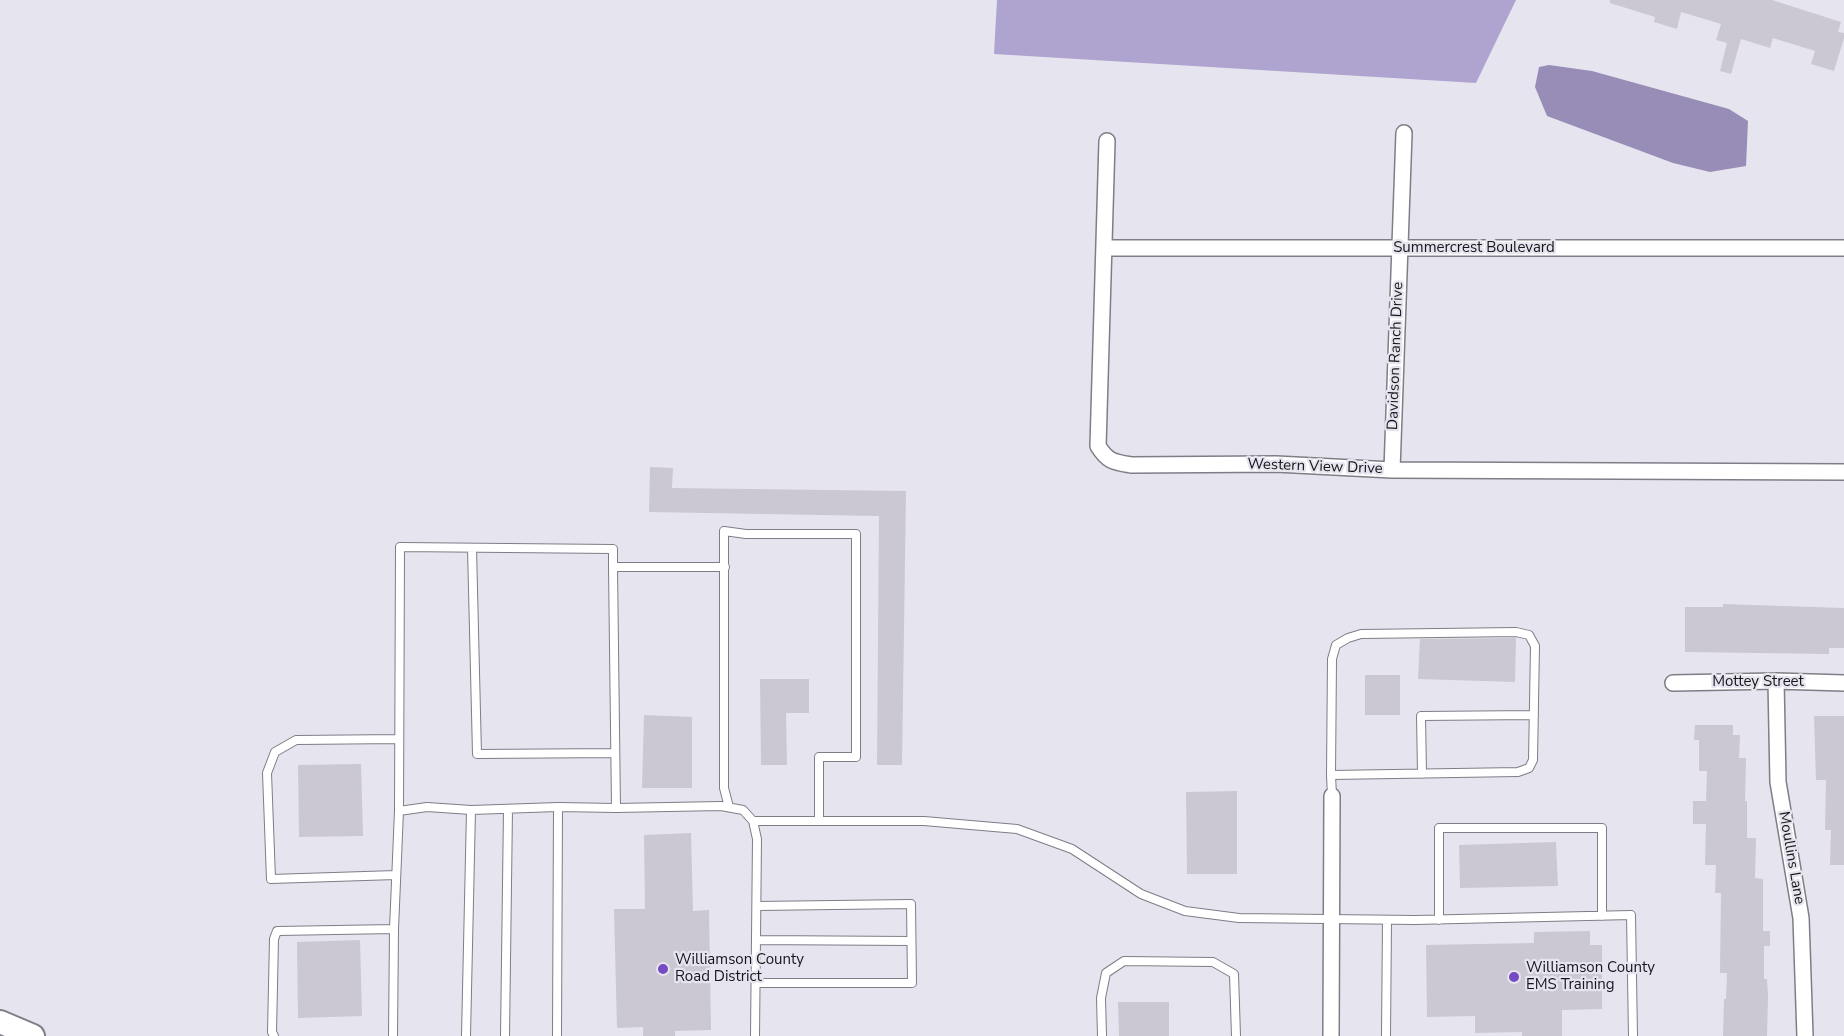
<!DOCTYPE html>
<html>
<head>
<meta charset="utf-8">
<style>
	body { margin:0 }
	canvas { display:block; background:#e6e4ee }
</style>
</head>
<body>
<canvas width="1844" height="1036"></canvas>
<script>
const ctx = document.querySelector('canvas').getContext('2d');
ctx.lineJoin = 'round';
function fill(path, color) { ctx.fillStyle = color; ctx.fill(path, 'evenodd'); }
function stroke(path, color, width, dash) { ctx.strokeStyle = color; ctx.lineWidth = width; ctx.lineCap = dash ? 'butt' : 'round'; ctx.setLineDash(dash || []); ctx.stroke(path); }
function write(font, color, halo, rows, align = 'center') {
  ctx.font = font + ' "Nunito Sans",sans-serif'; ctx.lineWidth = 4.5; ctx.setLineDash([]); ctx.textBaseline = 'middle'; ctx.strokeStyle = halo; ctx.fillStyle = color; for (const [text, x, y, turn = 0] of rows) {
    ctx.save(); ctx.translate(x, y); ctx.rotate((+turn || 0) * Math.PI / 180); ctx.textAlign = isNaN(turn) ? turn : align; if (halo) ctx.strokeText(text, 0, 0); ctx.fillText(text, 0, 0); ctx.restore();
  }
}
fill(new Path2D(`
	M997 0H1516L1476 83 994 54Z`), '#afa4cf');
fill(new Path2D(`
	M1549 65 1592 71 1729 109 1748 121 1746 166 1710 172 1673 163 1547 116 1535 87 1539 67Z`), '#978db7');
fill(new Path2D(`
	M1610 0H1772L1841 22 1838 32 1844 33V38L1834 71 1811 64 1815 51 1773 38 1770 48 1741 39 1731 74 1720 71 1727 43 1716 40 1721 24 1681 12 1677 29 1654 22 1655 17 1610 3Z
	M650 467 673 468 672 488 906 491 902 765H877L879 516 649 512Z
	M1723 604 1844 608V648H1829V654L1685 652V607H1723Z
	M1516 638 1515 682 1418 679 1420 639Z
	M1365 675H1400V715H1365Z
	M760 679H809V713H786L787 765H761Z
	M644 715 692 717V788H642Z
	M1814 716H1844V865H1830L1831 830H1825L1826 780H1816Z
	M1695 725H1733V735H1740L1739 758H1746L1745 801H1747V838H1756L1755 878 1763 879V931H1770V946H1764V979H1767L1768 996 1767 1036H1723L1724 999H1726L1727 973H1720L1721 893H1715L1716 865H1705L1706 824H1693V801H1706L1707 771H1699V740H1694Z
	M361 764 363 836 299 837 298 765Z
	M1237 791V874H1187L1186 792Z
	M691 833 693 911 709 910 711 1030 675 1031V1036H643V1027L617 1028 614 909H645L644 835Z
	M1556 842 1558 886 1460 888 1459 845Z
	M1590 931V945H1602V1009L1562 1010V1036H1522V1032L1475 1033V1016L1427 1017 1426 945 1534 943V932Z
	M360 940 362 1016 298 1018 297 942Z
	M1118 1002H1169V1036H1119Z`), '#cbc8d2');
const service = new Path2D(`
	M472 548 477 754 615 753
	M1422 774 1421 716 1534 715
	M1331 775 1332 659 1336 645 1348 638 1361 634 1516 632 1529 635 1535 646 1533 760 1529 768 1518 772 1331 775 1332 796
	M729 807 724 788V531L746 534H856V757H819V821
	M616 808 613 567H725
	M399 811 400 547 613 549V567
	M753 821H924L1017 829 1072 849 1141 894 1185 911 1239 918 1415 920 1631 915 1633 1036
	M396 875 271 879 267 773 275 752 296 740 399 739
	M1439 920V828H1602V916
	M756 940 911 941
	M756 983H912L911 904 757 906
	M274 1036 272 1032 274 939 277 931 394 929
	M393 1036 394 929 399 811 427 807 471 810 558 807 616 808 721 806 743 810 753 821 757 839 755 1036
	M466 1036 471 810
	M505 1036 508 809
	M557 1036 558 807
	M1102 1036 1101 998 1106 973 1124 961 1213 962 1234 974 1236 1036
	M1386 1036 1387 920`);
const minor = new Path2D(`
	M1107 141 1098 446C1108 462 1114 462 1131 465L1276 464 1392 470 1844 472
	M1105 248H1844
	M1392 470 1404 133
	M1776 681 1778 782 1801 918 1805 1036
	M1673 683 1776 681 1844 683
	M1331 1036 1332 796`);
const secondary = new Path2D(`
	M0 1022 33 1036`);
stroke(service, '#7f7d86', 10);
stroke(minor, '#7f7d86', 18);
stroke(secondary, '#7f7d86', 26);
stroke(service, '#fff', 8);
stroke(minor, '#fff', 15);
stroke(secondary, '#fff', 22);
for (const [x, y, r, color] of [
	[663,969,6,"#764ac2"],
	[1514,977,6,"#764ac2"]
]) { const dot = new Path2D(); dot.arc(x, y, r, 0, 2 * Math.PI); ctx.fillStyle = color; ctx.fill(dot); stroke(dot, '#e6e4ee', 2); }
write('15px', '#17161a', '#e6e4ee', [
	["Summercrest Boulevard",1474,248],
	["Davidson Ranch Drive",1396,356,-88],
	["Western View Drive",1315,467,2],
	["Mottey Street",1758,682],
	["Moullins Lane",1791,858,80]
]);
write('15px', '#17161a', '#e6e4ee', [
	["Williamson County",675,960],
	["Road District",675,977],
	["Williamson County",1526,968],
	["EMS Training",1526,985]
], 'left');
</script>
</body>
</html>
